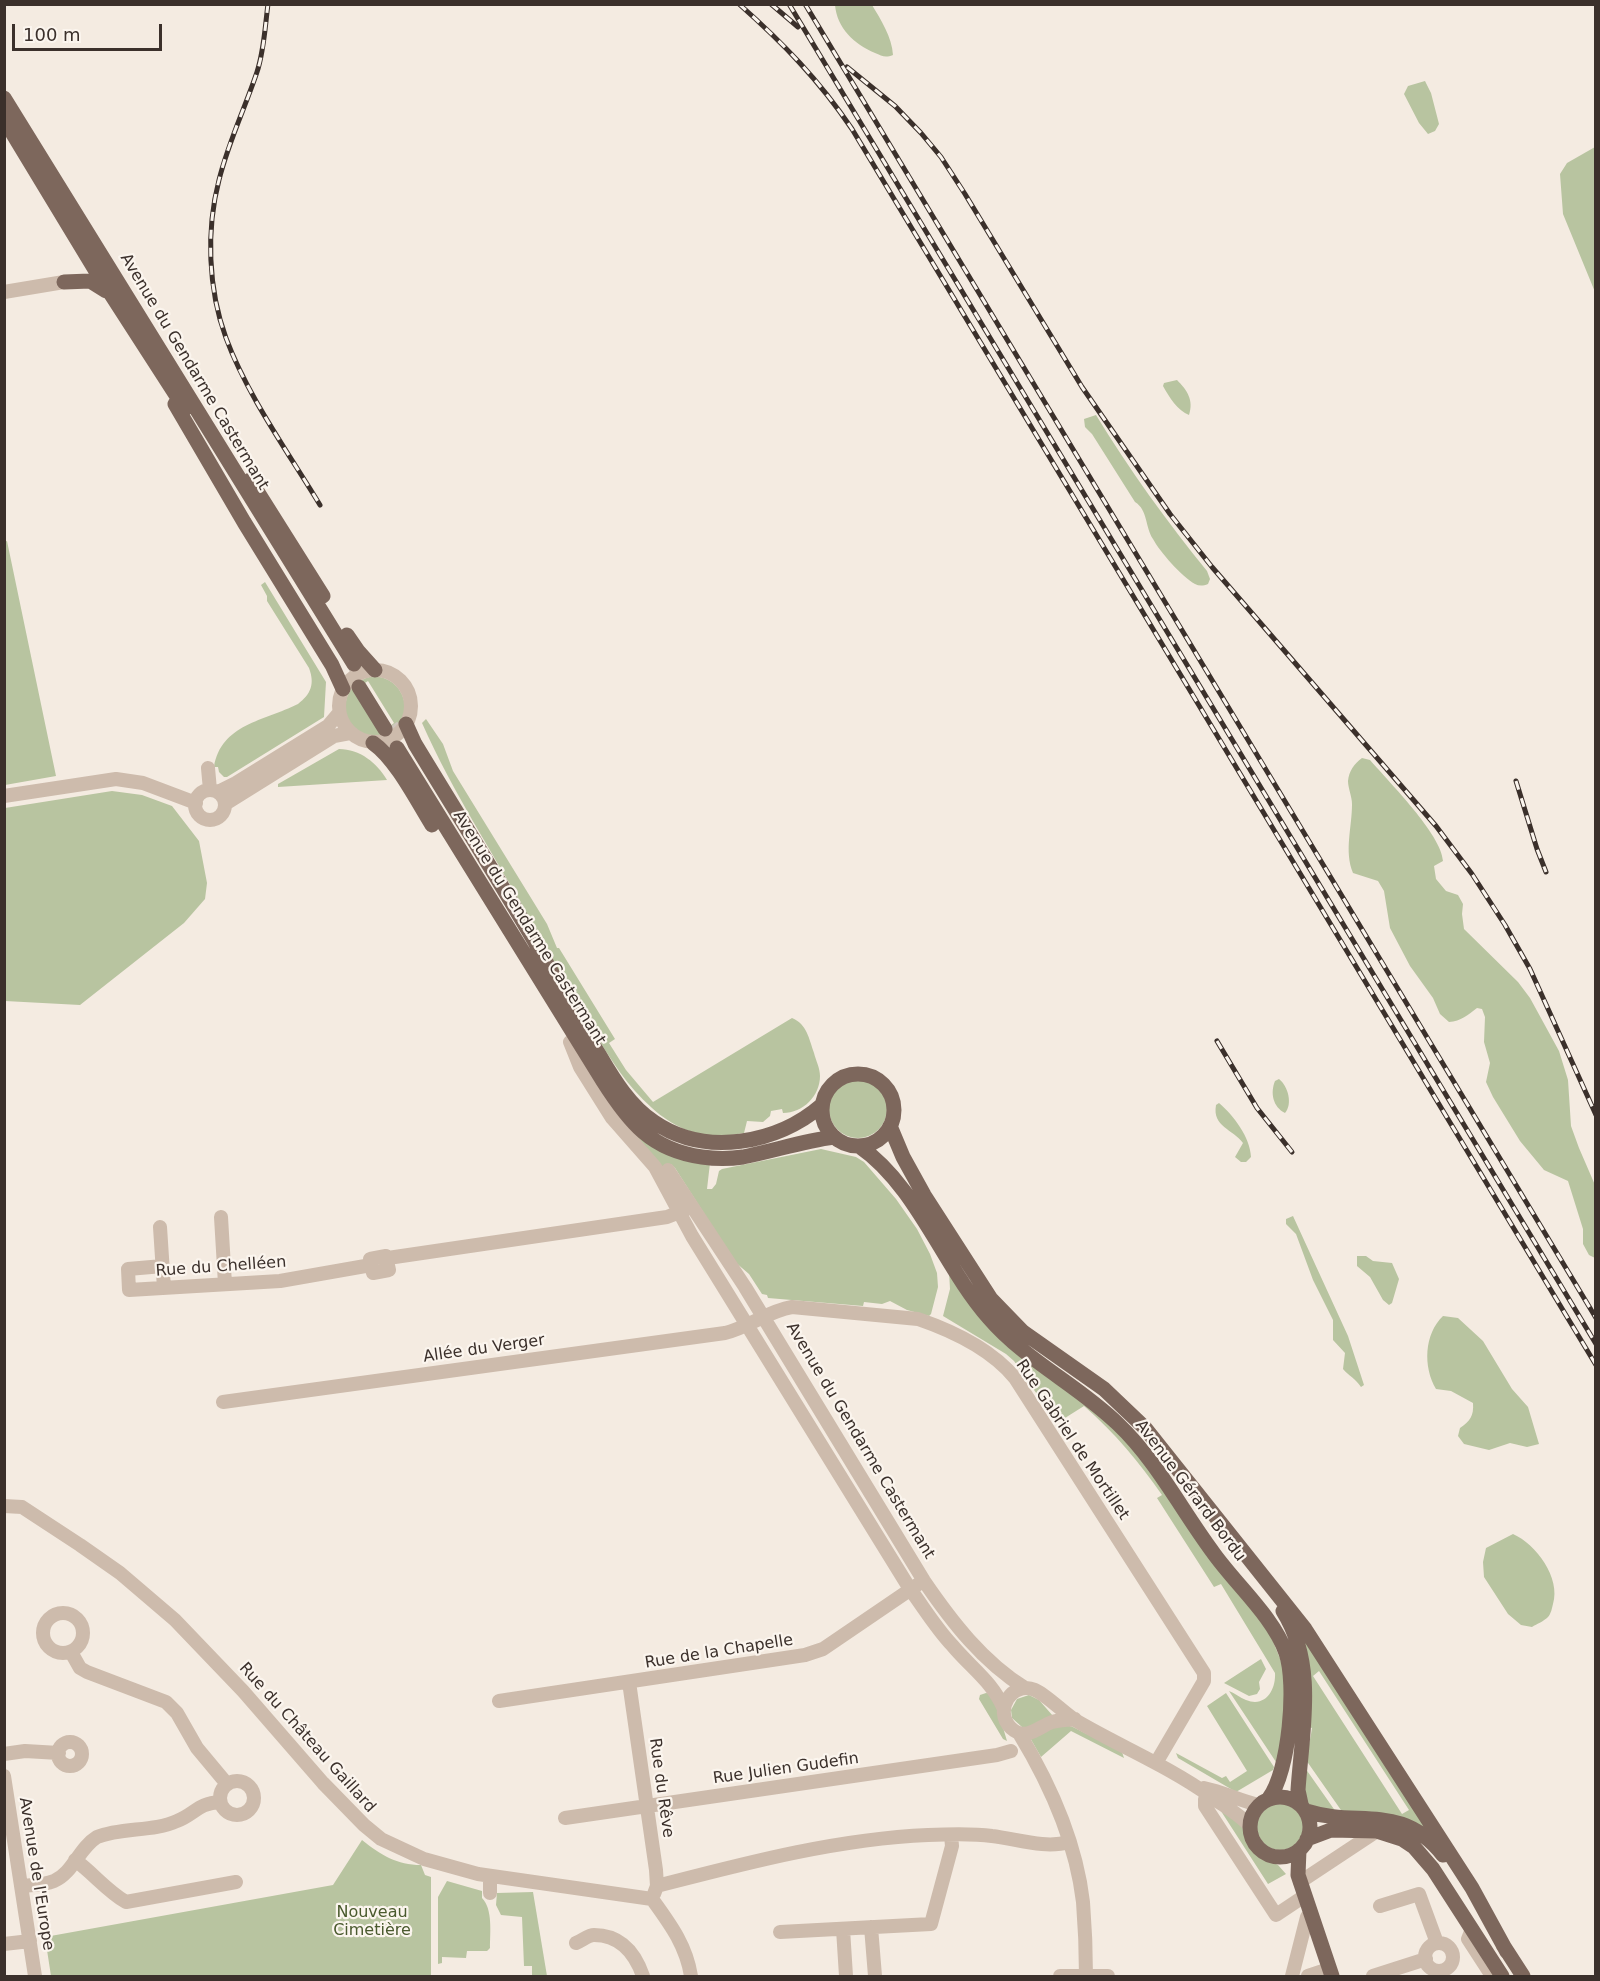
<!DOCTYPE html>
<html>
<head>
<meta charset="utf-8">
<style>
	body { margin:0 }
	#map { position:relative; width:1600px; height:1981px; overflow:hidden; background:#f4ebe1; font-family:"DejaVu Sans",sans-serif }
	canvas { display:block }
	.frame { position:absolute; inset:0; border:6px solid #3b302b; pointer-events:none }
	.scale { position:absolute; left:12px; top:24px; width:150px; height:27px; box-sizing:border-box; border:3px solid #3b302b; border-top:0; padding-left:8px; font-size:18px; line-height:21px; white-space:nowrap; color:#3b302b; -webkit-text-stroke:4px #fbf5ee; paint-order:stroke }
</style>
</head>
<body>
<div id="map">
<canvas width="1600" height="1981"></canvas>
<div class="frame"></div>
<div class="scale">100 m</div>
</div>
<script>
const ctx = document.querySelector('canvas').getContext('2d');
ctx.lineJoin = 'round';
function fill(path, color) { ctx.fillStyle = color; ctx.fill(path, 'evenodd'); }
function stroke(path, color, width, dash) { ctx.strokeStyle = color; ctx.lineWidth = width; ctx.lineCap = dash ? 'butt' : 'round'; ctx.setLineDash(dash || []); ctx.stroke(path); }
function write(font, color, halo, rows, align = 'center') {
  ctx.font = font + ' "DejaVu Sans",sans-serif'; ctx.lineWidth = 4.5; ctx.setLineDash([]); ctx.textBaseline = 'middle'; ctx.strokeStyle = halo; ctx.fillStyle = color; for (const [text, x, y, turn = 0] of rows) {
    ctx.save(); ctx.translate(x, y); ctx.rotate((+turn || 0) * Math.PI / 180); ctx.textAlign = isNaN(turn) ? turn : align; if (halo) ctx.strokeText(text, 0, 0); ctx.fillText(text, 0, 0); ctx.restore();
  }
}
fill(new Path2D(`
	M835 5H872C881 20 892 37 893 55 885 58 882 56 875 53 854 44 837 28 835 5Z
	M1425 81 1431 93 1439 124 1435 131 1428 134 1419 123 1404 94 1408 86Z
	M1595 147V292L1563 214 1560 174 1567 163Z
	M1177 380C1187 390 1194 400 1189 415 1178 411 1169 397 1163 386L1164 383Z
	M1096 415C1129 469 1167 522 1207 571L1210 579 1208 584C1203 586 1199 586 1195 584 1182 577 1160 552 1153 539 1145 527 1148 510 1135 502L1092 434 1085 427 1084 419Z
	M7 541 56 776 5 785 4 542Z
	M265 582 326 682 324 717 227 777H224L219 772 218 767H214C221 724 264 721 298 704 311 694 315 684 309 668L267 601V596L261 585Z
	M373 676C412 678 417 731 379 737 340 742 331 685 373 676ZM368 681 394 723 382 732 356 689Z
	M426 719 443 744 453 771 547 924 557 948H559L615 1039 609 1043 626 1070 653 1102 792 1018C807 1024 809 1039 814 1053 816 1061 820 1068 820 1076 820 1096 803 1113 783 1113L782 1109 771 1111 770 1116 763 1122 747 1121 744 1133C707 1140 680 1133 652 1108 627 1086 611 1060 594 1032 573 997 554 962 534 926 496 858 453 793 422 723Z
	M339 749C360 749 377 763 387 780L278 787V784Z
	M1362 758 1370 760C1389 782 1442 835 1443 861L1434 866 1436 879 1446 891 1458 895 1463 904 1462 914 1464 929 1518 982 1530 998 1559 1051 1568 1080 1571 1126 1579 1148 1595 1185V1258L1589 1255 1583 1244V1229L1568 1181 1544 1170 1520 1141 1493 1097 1486 1082 1490 1063 1484 1042 1485 1017 1482 1009 1477 1008C1468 1015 1461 1021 1449 1022L1440 1014 1433 998 1410 966 1390 928 1384 891 1378 881 1353 873C1344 851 1352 828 1352 804 1352 797 1348 788 1348 781 1349 771 1354 764 1362 758Z
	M112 791 142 795 172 806 199 841 207 883 205 899 184 923 80 1005 5 1001V808Z
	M1279 1079C1288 1086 1293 1104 1285 1113 1273 1107 1270 1093 1275 1081Z
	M829 1109a29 29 0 1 1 58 0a29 29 0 1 1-58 0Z
	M1219 1103C1234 1116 1250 1137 1251 1157L1246 1162H1241L1235 1157 1243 1143C1233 1129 1212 1127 1216 1105Z
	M616 1114 710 1163 707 1189H712L716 1184 719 1171 722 1169 821 1149 856 1157 864 1162 896 1199 917 1229 930 1254 937 1273 938 1287 931 1314 929 1316 907 1310 890 1301 882 1304 864 1302 863 1306 768 1298 767 1295 762 1294 749 1274 735 1262 675 1168 671 1164 660 1168Z
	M1293 1216 1348 1336 1364 1385 1361 1387C1355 1378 1349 1376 1343 1369L1345 1353 1333 1340V1320L1313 1280 1296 1234 1286 1224V1219Z
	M1357 1256H1366L1373 1261 1392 1263 1399 1279 1392 1303 1389 1305 1383 1300 1370 1277 1357 1266Z
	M949 1271 957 1282 1115 1425 1265 1622 1288 1678 1278 1765 1229 1691C1235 1693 1240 1698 1246 1700 1266 1708 1276 1689 1275 1673L1221 1584 1214 1587 1157 1498 1162 1495C1139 1462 1115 1433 1084 1406L1057 1423 1014 1361 1006 1354 943 1316 950 1289Z
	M1443 1316 1458 1318 1483 1341 1512 1389 1528 1407 1539 1444 1527 1447 1510 1443 1489 1450 1464 1444 1458 1436 1460 1428C1470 1421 1474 1416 1473 1403L1451 1391 1436 1389C1423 1367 1424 1334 1443 1316Z
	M1513 1534C1536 1544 1561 1578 1553 1604 1552 1608 1551 1614 1548 1617 1544 1621 1537 1624 1532 1627L1521 1625 1508 1614 1484 1577 1483 1562 1486 1548Z
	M1297 1627 1438 1839 1343 1813 1306 1760C1307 1749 1311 1738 1312 1728L1309 1727ZM1319 1671 1409 1810 1402 1814 1313 1676Z
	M1261 1659 1266 1669 1259 1682 1260 1689 1257 1694 1249 1696 1224 1683Z
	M986 1693 993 1694 1007 1741 1003 1739 979 1699 980 1695Z
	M1226 1693 1274 1767 1273 1770 1236 1792 1178 1758 1176 1753 1222 1778 1226 1776 1230 1782 1247 1771 1207 1706Z
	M1029 1695 1039 1700 1053 1716 1032 1727H1022L1012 1718 1011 1710 1017 1699Z
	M1052 1725H1066L1073 1727 1122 1752 1124 1758 1071 1731 1041 1757 1029 1736Z
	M1303 1765 1336 1812 1312 1807 1306 1801Z
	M1257 1827a23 23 0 1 1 46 0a23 23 0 1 1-46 0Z
	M1219 1808 1243 1827 1246 1839 1254 1853 1278 1865 1286 1874 1268 1884Z
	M362 1840C381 1855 397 1865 421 1865L425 1875 431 1877V1976H51L45 1937 333 1885Z
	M447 1881 482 1891V1898C493 1909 490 1933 490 1948L487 1951H467L466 1958 442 1957V1963L438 1964V1897Z
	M533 1892 547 1976H532V1966H524L522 1917 501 1915 496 1905 497 1893Z`), '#b8c4a0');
stroke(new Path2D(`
	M354 664 365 683
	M391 726 403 744`), '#cfc6bd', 15, [15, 8]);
stroke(new Path2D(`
	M4 292 64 282
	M339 706a36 36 0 1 1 72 0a36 36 0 1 1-72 0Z
	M208 768 210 790
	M195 805a15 15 0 1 1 30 0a15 15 0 1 1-30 0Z
	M218 792 236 783 328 726 339 713
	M4 796 116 779 143 783 196 803
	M225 804 334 736 350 733
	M570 1042 580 1067 612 1118 655 1167 692 1236 910 1589C924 1608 936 1628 952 1645 971 1668 992 1681 1004 1709
	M668 1170 745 1287 924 1581C952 1622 983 1662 1025 1688
	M221 1217 225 1284
	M160 1227 164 1288
	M386 1256 389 1270 373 1273 370 1259Z
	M388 1258 667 1217 685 1210
	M163 1266 128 1269 129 1290 280 1281 371 1265
	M223 1402 725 1333C749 1327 768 1311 792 1307L918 1319C953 1331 991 1349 1015 1378L1204 1673V1681L1156 1763
	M4 1506 22 1507 80 1545 120 1573 175 1620 243 1691 323 1783 364 1825 381 1839 424 1859 478 1874 652 1899C670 1924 686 1945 691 1976
	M43 1633a20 20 0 1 1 40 0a20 20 0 1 1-40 0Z
	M71 1652 80 1668 87 1672 166 1702 177 1713 197 1748 227 1784
	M629 1682 656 1870 657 1886 654 1894
	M499 1701 805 1655 823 1649 917 1585
	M1075 1719C1068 1720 1059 1720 1052 1722 1038 1727 1026 1742 1011 1728 993 1711 1012 1680 1035 1690 1045 1694 1063 1712 1075 1720 1119 1746 1168 1766 1210 1796 1224 1806 1238 1813 1250 1826
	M1019 1733C1050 1784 1076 1842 1083 1902 1085 1927 1086 1952 1086 1976
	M58 1754a12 12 0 1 1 24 0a12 12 0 1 1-24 0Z
	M4 1754 25 1751 59 1753
	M4 1776 35 1976
	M220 1798a17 17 0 1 1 34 0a17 17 0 1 1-34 0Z
	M1204 1788C1224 1792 1240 1801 1259 1805
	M1209 1795 1205 1799V1806L1276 1915 1300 1899
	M565 1818 997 1755 1011 1751
	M75 1860C93 1873 107 1891 126 1902L236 1882
	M1300 1882 1377 1831
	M21 1886C32 1885 44 1885 54 1881 73 1873 79 1848 97 1837 122 1827 153 1832 177 1821 195 1814 198 1803 220 1802
	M657 1886C746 1863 836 1839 928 1835 949 1834 971 1833 992 1836 1017 1839 1045 1849 1069 1842
	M490 1893V1876
	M1380 1906 1419 1894 1437 1943
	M871 1927 875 1976
	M843 1929 846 1976
	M1472 1929 1468 1939 1492 1976
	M780 1932 931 1924 952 1846 951 1835
	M576 1943C582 1941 588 1935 594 1935 621 1935 635 1953 643 1976
	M1425 1957a14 14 0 1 1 28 0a14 14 0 1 1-28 0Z
	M4 1944 30 1941
	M1060 1976H1108
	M1292 1976 1307 1917
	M1308 1976 1329 1969
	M1373 1976 1426 1959`), '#cdbbac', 14);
stroke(new Path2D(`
	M4 98C122 286 236 476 354 664
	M4 119 96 271 185 409
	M64 282 90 281 106 291
	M175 404 244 522 332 665 343 689
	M250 480 323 596
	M347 635 358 651 375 670
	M359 687 385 729
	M406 724 415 744C455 810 496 875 535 942 556 980 577 1019 600 1056 614 1080 630 1106 654 1122 705 1157 777 1144 822 1105
	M373 743C396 759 417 801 432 825
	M397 748 603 1081C629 1122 651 1150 702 1157 716 1159 729 1159 743 1157 774 1151 803 1141 834 1137
	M822 1110a36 36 0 1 1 72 0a36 36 0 1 1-72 0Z
	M890 1126 903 1157 924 1195 991 1299 1023 1332 1104 1389 1145 1428 1305 1629 1472 1888 1507 1952
	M859 1146C917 1186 943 1266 989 1318 1026 1361 1078 1385 1118 1424 1156 1460 1181 1509 1212 1551 1235 1584 1273 1616 1286 1653 1297 1684 1289 1772 1269 1798
	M1283 1611C1317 1665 1302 1730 1298 1790L1301 1804
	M1250 1827a30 30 0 1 1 60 0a30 30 0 1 1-60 0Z
	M1306 1811C1359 1828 1401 1802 1443 1855
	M1307 1839 1331 1830 1377 1831 1402 1839 1414 1847 1433 1869 1502 1976
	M1299 1850 1298 1875 1332 1976
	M1503 1945 1523 1976`), '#7d675c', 15);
const rail = new Path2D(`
	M268 4C265 27 264 51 257 72 245 108 228 143 219 180 206 230 208 289 226 338 247 395 288 452 320 505
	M739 4C783 43 819 80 852 129L1596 1365
	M771 4 798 27
	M789 4 1596 1344
	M805 4 1596 1318
	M847 67 895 106 921 133 941 157 965 194 1082 387 1170 514 1212 567 1436 826 1472 874 1505 925 1530 969 1596 1115
	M1516 781 1537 849 1546 872
	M1217 1041 1257 1108 1292 1152`);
stroke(rail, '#3b302b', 5);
stroke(rail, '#fbf5ee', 3, [9]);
write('16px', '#3b302b', '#fbf5ee', [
	["Avenue du Gendarme Castermant",194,372,59],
	["Avenue du Gendarme Castermant",529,928,58],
	["Rue du Chelléen",221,1267,-4],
	["Allée du Verger",484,1349,-8],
	["Rue Gabriel de Mortillet",1072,1440,56],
	["Avenue du Gendarme Castermant",860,1441,59],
	["Avenue Gérard Bordu",1190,1491,53],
	["Rue de la Chapelle",719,1652,-9],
	["Rue du Château Gaillard",307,1738,48],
	["Rue Julien Gudefin",786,1769,-8],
	["Rue du Rêve",661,1788,82],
	["Avenue de l'Europe",36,1874,81]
]);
write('16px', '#4a5a2e', '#fbf5ee', [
	["Nouveau",372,1913],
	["Cimetière",372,1931]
]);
</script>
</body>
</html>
